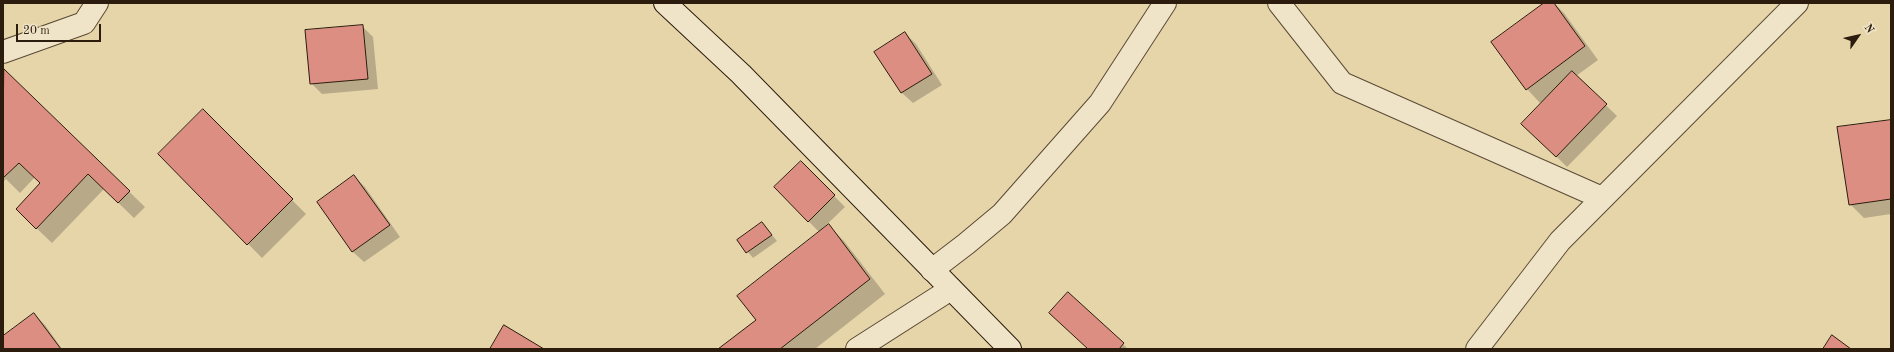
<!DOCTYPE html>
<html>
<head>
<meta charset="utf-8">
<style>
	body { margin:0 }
	#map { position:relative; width:1894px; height:352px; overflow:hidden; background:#e7d5aa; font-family:"Old Standard TT",serif }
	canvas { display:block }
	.frame { position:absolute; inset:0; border:4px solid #2b1c0d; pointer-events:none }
	.north { position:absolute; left:1838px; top:16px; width:40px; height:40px; -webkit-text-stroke:3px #efe4c8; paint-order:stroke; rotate:56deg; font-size:11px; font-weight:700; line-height:16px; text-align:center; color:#2b1c0d }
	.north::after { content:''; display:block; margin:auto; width:14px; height:18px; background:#2b1c0d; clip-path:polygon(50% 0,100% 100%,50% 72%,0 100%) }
	.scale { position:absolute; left:16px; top:24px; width:85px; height:18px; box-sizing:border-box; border:2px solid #2b1c0d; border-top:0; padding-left:5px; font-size:12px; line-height:14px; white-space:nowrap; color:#2b1c0d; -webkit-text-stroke:3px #efe4c8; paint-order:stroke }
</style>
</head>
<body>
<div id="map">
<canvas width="1894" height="352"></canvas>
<div class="frame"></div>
<div class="north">N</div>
<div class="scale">20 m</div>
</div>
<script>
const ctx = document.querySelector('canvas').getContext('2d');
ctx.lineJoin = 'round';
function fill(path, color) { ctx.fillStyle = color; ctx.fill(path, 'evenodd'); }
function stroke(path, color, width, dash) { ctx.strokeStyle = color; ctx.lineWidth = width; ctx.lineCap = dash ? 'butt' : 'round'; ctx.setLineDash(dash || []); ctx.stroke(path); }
fill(new Path2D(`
	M1546 3H1554L1564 13 1598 60 1576 76 1617 116 1567 167 1523 124 1545 101 1540 103 1527 89Z
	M362 26 373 37 378 89 322 94 311 83Z
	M905 33 916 44 942 85 913 103 902 93 876 52Z
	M4 70 145 207 134 218 104 189 52 243 32 224 41 183 35 177 20 193 6 179 3 182Z
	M203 111 306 214 262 258 159 154Z
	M1891 121V214L1864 218 1850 204Z
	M801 162 845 207 820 231 821 232 829 226 844 241 885 294 815 349H720L757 320 820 233 775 187Z
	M354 176 365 187 400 237 364 262 353 252 318 202Z
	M762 223 777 241 753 258 738 240Z
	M34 314 45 325 62 349H3V337Z
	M1123 344 1128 349H1088Z`), '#0003');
const building = new Path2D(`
	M1544 3H1554L1585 46 1526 90 1491 42Z
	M363 25 368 79 310 84 305 30Z
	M905 32 932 74 901 93 874 52Z
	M4 69 130 191 118 203 88 174 36 229 16 209 40 183 19 163 3 178Z
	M1572 71 1607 104 1556 157 1521 124Z
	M203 109 293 199 247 245 158 154Z
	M1891 120V199L1849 205 1837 127Z
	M801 161 835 195 808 222 774 187Z
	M354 175 390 225 352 252 317 202Z
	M762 222 772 235 746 253 737 240Z
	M829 224 870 279 780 349H718L756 320 737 296Z
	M1068 292 1124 343 1119 349H1088L1049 313Z
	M34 313 61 349H3V336Z
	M504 325 544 349H490Z
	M1832 335 1851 349H1823Z`);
fill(building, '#dd8e83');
stroke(building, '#2b1c0d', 1);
const minor = new Path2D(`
	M1279 3 1342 83 1602 198
	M3 52 84 23 97 3
	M932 270 966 244 1002 214 1100 103 1165 3
	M857 349 951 289
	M1477 349 1560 241 1797 3`);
const secondary = new Path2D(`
	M665 3 741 74 1010 349`);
stroke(minor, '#5a4a34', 24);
stroke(secondary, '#2b1c0d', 24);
stroke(minor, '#efe4c8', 22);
stroke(secondary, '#efe4c8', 22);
</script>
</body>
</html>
